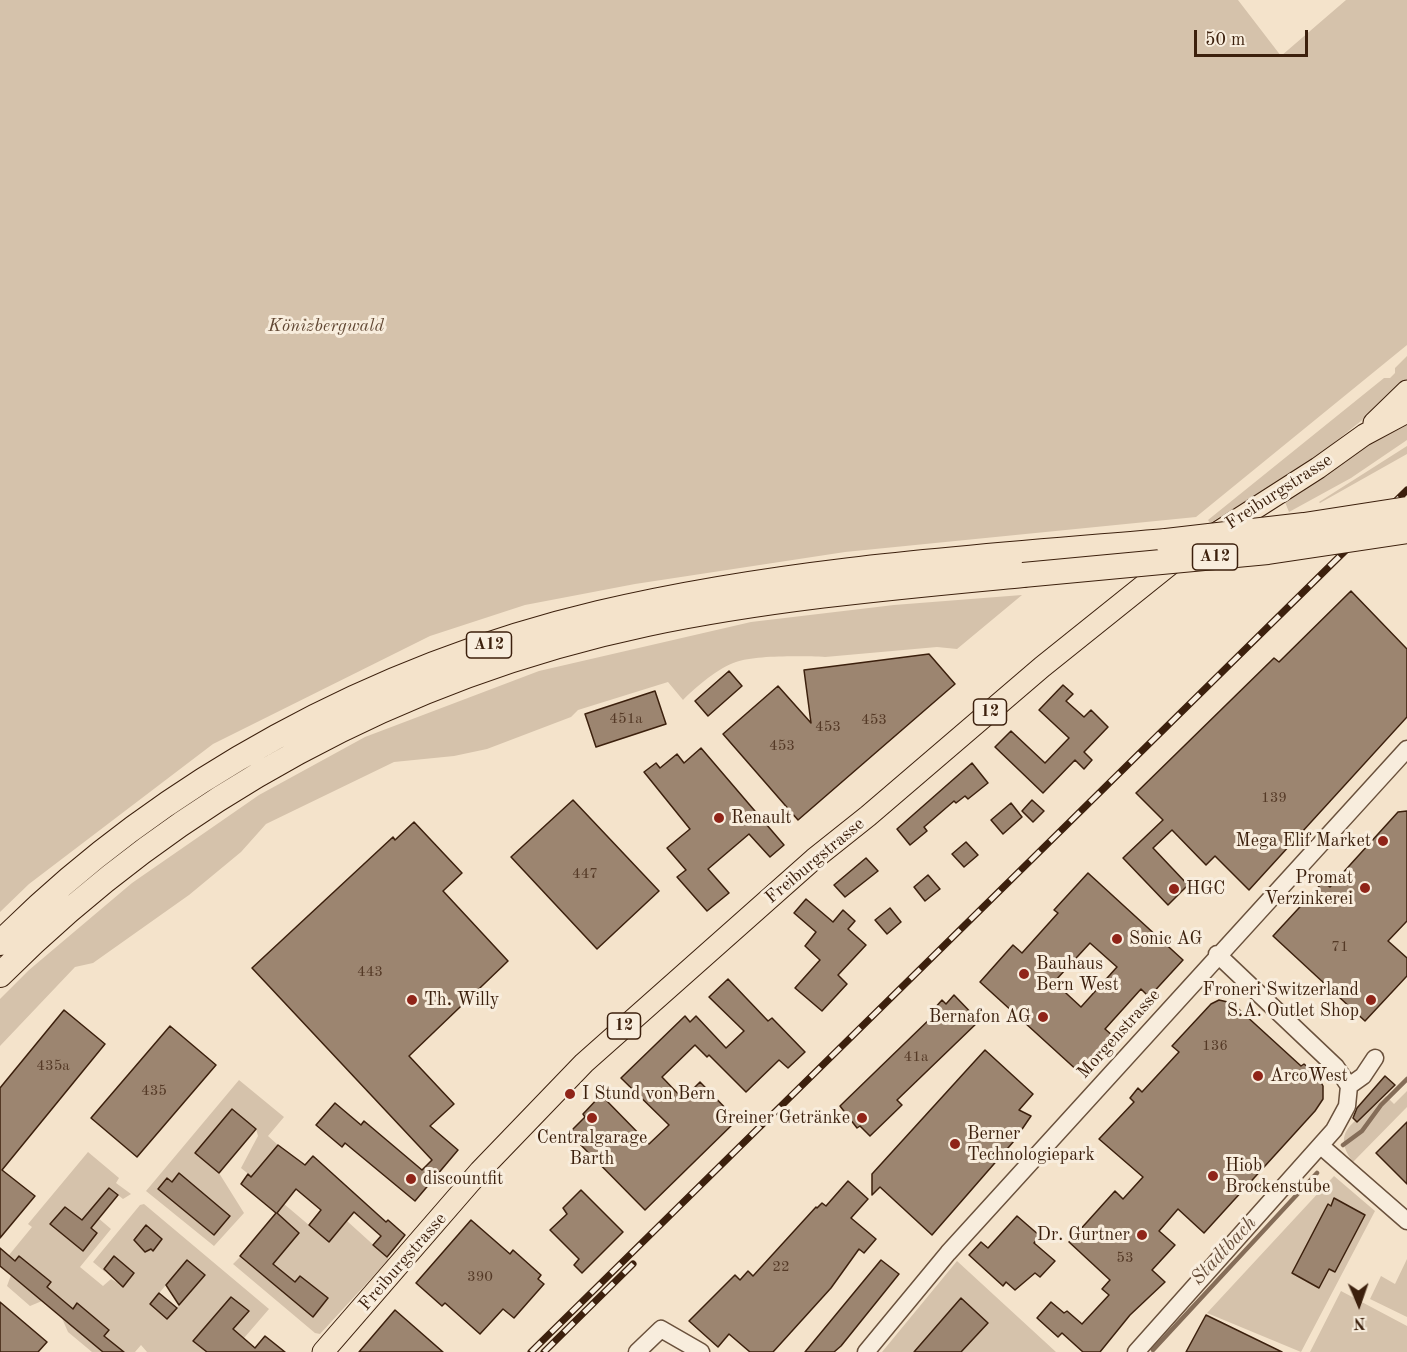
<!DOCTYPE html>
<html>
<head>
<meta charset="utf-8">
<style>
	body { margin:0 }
	#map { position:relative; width:1407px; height:1352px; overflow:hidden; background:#f4e3cb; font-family:"Old Standard TT",serif }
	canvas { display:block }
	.north { position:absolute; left:1329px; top:1274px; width:60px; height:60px; -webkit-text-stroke:4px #f8eddd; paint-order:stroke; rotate:178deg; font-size:16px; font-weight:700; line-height:24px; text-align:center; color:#3c200d }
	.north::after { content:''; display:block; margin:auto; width:21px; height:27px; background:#3c200d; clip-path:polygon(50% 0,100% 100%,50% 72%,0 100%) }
	.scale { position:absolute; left:1194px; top:30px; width:114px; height:27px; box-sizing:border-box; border:3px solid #3c200d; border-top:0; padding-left:8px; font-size:18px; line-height:21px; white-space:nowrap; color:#3c200d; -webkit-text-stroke:4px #f8eddd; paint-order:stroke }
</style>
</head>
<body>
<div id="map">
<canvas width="1407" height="1352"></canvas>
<div class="north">N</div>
<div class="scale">50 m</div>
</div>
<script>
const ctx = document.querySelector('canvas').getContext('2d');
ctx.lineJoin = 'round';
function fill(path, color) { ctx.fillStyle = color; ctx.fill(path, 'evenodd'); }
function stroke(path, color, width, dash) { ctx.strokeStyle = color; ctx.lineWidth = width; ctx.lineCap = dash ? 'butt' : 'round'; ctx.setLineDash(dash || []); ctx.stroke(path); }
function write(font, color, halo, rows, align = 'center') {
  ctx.font = font + ' "Old Standard TT",serif'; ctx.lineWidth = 6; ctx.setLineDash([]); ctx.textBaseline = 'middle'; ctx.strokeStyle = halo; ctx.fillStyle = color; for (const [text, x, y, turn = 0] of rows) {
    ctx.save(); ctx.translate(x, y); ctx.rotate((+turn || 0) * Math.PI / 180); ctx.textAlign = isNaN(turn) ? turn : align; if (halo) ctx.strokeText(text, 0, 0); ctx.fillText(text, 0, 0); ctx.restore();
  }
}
fill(new Path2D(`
	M0 0H1238L1281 56 1346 0H1407V345L1196 517 845 552 635 584 525 605 430 636 213 744 29 884 0 912Z
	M1407 356V384L1315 458 1210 523 1208 520 1384 378H1390L1395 373V368Z
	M1407 419V440L1351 478 1289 512 1285 502Z
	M1407 446V454L1320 503 1319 502Z
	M1022 595 957 649 937 647 825 657C805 656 755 655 736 662 718 668 697 686 683 700L668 682 578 710 571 717 487 749 454 756 394 762 266 824 241 852 189 895 93 963 75 967 0 1046V999L29 970 132 883 259 795 365 737 539 671 751 622 894 605Z
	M239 1080 284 1117 268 1136 278 1145 252 1177 241 1168 258 1136 256 1129 232 1109 196 1154 219 1173 244 1213 214 1246 146 1191ZM179 1174 230 1215 214 1235 158 1189 166 1178 172 1182Z
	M1407 1091V1107L1353 1162C1327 1127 1364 1119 1386 1096L1394 1104Z
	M88 1152 119 1178 116 1183 131 1194 123 1199 109 1188 90 1211 111 1229 80 1267 103 1286 111 1279 123 1286 134 1272 116 1258H113L104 1268 105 1272 93 1262 140 1205 144 1204 269 1309 232 1352H214L248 1312 231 1297 194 1341 207 1352H147L141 1345 135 1352H92L68 1332 61 1316 42 1301 30 1306 7 1286 11 1275 0 1266 32 1227 28 1224ZM65 1207 97 1233 83 1251 51 1224ZM146 1226 162 1239 153 1250 150 1248 146 1252 134 1239ZM187 1260 204 1275 167 1319 150 1304ZM35 1269 51 1282 38 1297 23 1285ZM77 1304 109 1329V1330L64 1319Z
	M1334 1176 1375 1211 1301 1352 1207 1313Z
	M284 1204 329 1242 347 1221 389 1259 320 1334 315 1333 233 1264 240 1257 263 1276 299 1233 277 1213ZM285 1274 295 1282 301 1276 313 1316 276 1285Z
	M1407 1259V1317L1370 1299 1381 1276 1395 1284Z
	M957 1261 1056 1352H882Z
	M1341 1291 1407 1326V1352H1310Z`), '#d5c2ab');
stroke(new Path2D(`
	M1343 1145 1362 1131 1381 1105 1407 1079
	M1153 1350 1317 1173`), '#856d58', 4.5);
const building = new Path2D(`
	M1351 591 1407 649V717L1249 890 1215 856 1206 865 1172 830 1153 848 1188 885 1168 905 1123 858 1163 820 1136 793 1274 658 1279 662Z
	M929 654 955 684 798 820 723 734 778 686 811 723 804 670Z
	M729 671 742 686 708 716 695 701Z
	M1063 685 1073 694 1066 701 1084 717 1091 710 1108 727 1084 752 1092 760 1084 769 1075 760 1043 793 995 747 1011 731 1045 763 1069 738 1039 710Z
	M655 691 666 724 596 747 585 714Z
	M701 748 784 845 770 857 749 834 708 869 729 893 707 911 677 877 686 870 667 848 690 829 644 772 656 763 660 768 677 754 684 763Z
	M972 763 988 783 968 799 965 796 956 803 954 801 924 827 927 831 910 845 897 829Z
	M573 800 659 891 597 949 511 857Z
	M1032 800 1044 811 1033 822 1022 811Z
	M1011 803 1022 817 1003 834 991 820Z
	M1407 811V921L1388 941 1407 958V976L1365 1021 1273 936 1323 882 1330 887 1398 812Z
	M414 822 462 873 443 891 508 961 409 1056 454 1104 430 1126 458 1150 415 1201 345 1143 342 1147 316 1125 335 1103 361 1125 364 1121 422 1170 432 1160 252 968 393 837 395 840Z
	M966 842 978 855 964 867 952 854Z
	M866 858 878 871 845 897 834 885Z
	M1088 873 1183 960 1149 997 1141 989 1105 1029 1113 1036 1080 1073 980 982 1013 945 1022 953 1058 913 1054 910ZM1090 943 1117 967 1081 1007 1054 982Z
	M928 875 940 889 925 901 914 887Z
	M806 899 833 922 843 910 855 921 848 929 866 945 838 975 847 984 822 1011 795 988 820 960 805 946 816 932 794 913Z
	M890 908 901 922 887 934 875 920Z
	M728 979 768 1021 772 1018 805 1052 788 1068 779 1060 746 1092 709 1055 707 1057 695 1045 662 1077 683 1099 700 1082 737 1120 645 1210 569 1133 585 1117 583 1114 601 1095 649 1144 669 1125 621 1078 685 1016 690 1022 696 1016 726 1048 744 1031 709 997Z
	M954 995 979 1021 897 1100 902 1105 870 1136 860 1126 857 1128 840 1106 937 1012 934 1009 942 1000 946 1004Z
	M1219 1000 1232 1003 1301 1066 1304 1064 1317 1075 1323 1086V1099L1315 1111 1204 1233 1178 1209 1159 1231 1175 1245 1152 1270 1165 1282 1130 1315 1100 1352H1083L1062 1333 1058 1337 1037 1318 1051 1302 1064 1313 1067 1311 1082 1324 1109 1295 1102 1289 1110 1280 1069 1242 1115 1191 1123 1199 1143 1177 1099 1139 1134 1102 1130 1098 1138 1088 1142 1092 1179 1052 1172 1046 1211 1004Z
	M64 1010 105 1044 2 1170 35 1196 0 1238V1088Z
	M170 1026 216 1065 137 1157 91 1118Z
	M985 1050 1033 1094 1019 1110 1031 1116 1014 1141 932 1235 880 1187 872 1195V1174Z
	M1385 1076 1395 1085 1357 1122 1353 1118 1357 1108Z
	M232 1109 256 1129 219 1173 195 1153Z
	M1407 1122V1184L1376 1153Z
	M278 1145 305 1165 313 1156 386 1222 388 1220 405 1235 387 1257 373 1245 381 1236 354 1212 329 1242 309 1225 321 1210 296 1189 277 1213 299 1233 273 1264 295 1282 300 1276 328 1298 313 1317 240 1256 276 1213 241 1184 248 1174 251 1177Z
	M179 1173 230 1216 214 1235 158 1189 167 1178 172 1182Z
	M848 1181 868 1199 851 1218 876 1239 864 1253 859 1249 831 1288 773 1352H750L729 1334 718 1347 689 1321 735 1275 740 1280 748 1271 753 1276 816 1207 817 1208 822 1203 826 1206Z
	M109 1188 118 1195 91 1228 97 1233 83 1251 50 1224 65 1207 82 1220Z
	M581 1190 623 1232 582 1273 574 1265 579 1259 550 1230 567 1214 563 1208Z
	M1334 1198 1365 1215 1335 1272 1329 1269 1319 1288 1292 1273 1328 1204 1331 1206Z
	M1017 1216 1040 1236 1034 1243 1055 1261 1040 1277 1035 1273 1015 1290 1006 1282 1003 1286 969 1255 981 1242 988 1248Z
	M471 1220 510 1254 513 1250 541 1275 538 1279 544 1284 514 1318 503 1309 480 1334 445 1303 442 1306 416 1283Z
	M146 1225 162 1239 153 1251 151 1249 145 1252 134 1240Z
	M0 1248 15 1261 19 1256 51 1282 47 1287 73 1309 77 1303 109 1330 104 1336 124 1352H103L11 1275 0 1266Z
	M114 1256 134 1273 123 1287 104 1269Z
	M187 1260 205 1275 179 1305 166 1285Z
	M881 1260 899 1274 841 1346 834 1352H805Z
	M159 1293 177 1308 167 1319 150 1304Z
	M231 1297 249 1311 233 1329 255 1348 265 1336 285 1352H207L193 1341Z
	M961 1298 988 1323 961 1352H914Z
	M0 1302 47 1342 38 1352H0Z
	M395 1310 443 1352H359Z
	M1206 1315 1282 1352H1186Z`);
fill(building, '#9c8570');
stroke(building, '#3c200d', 1.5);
const minor = new Path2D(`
	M1217 954 1336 1067 1349 1086
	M1349 1086 1363 1076 1375 1058
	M1321 1146 1407 1221
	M637 1352 661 1329 701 1352
	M866 1352 948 1253 1407 749
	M1136 1352 1334 1130 1347 1106 1349 1086`);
const major = new Path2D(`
	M1374 423 1407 391
	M1212 536 1318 468 1364 435 1407 412
	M323 1352 480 1171 584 1063 814 859 868 816 1042 667 1178 558`);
const highway = new Path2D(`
	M0 943C162 780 376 666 599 613 785 569 976 557 1166 541
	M0 975C178 797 401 676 647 624 771 598 897 587 1023 575`);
stroke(minor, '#6a513c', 19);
stroke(major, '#3c200d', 23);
stroke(highway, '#3c200d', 26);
stroke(minor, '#f8eddd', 16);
stroke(major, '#f4e3cb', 21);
stroke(highway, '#f4e3cb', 24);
const rail = new Path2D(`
	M531 1352 1407 490
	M544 1352 633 1264`);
stroke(rail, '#3c200d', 7);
stroke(rail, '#f8eddd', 4.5, [14]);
const highwayBridge = new Path2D(`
	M1166 541 1304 525 1407 509
	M1023 575 1268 552 1407 531`);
stroke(highwayBridge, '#3c200d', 26, []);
stroke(highwayBridge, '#f4e3cb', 24);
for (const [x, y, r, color] of [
	[719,818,6,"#8f2418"],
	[1383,841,6,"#8f2418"],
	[1365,888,6,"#8f2418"],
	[1174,889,6,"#8f2418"],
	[1117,939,6,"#8f2418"],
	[1024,974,6,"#8f2418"],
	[412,1000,6,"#8f2418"],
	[1371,1000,6,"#8f2418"],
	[1043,1017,6,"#8f2418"],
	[1258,1076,6,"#8f2418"],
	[570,1094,6,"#8f2418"],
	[592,1118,6,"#8f2418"],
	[862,1118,6,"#8f2418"],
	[955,1144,6,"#8f2418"],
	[1213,1176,6,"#8f2418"],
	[411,1179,6,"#8f2418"],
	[1142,1235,6,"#8f2418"]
]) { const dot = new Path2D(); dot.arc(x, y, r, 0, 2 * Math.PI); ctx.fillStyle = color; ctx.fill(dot); stroke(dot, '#f8eddd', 2); }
write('15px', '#543926', null, [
	["451a",626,719],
	["453",874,720],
	["453",828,727],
	["453",782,746],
	["139",1274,798],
	["447",585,874],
	["71",1340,947],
	["443",370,972],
	["136",1215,1046],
	["41a",916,1057],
	["435a",53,1066],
	["435",154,1091],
	["53",1125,1258],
	["22",781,1267],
	["390",480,1277]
]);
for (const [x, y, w] of [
	[1215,557,45],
	[489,645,45],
	[990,712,33],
	[624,1026,33]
]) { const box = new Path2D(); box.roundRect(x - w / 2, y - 13, w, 26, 4.5); ctx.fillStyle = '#f8eddd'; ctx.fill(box); stroke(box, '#3c200d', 1.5); }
write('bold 16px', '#3c200d', null, [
	["A12",1215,557],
	["A12",489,645],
	["12",990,712],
	["12",624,1026]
]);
write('italic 18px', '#624834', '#f8eddd', [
	["Könizbergwald",326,326]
]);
write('18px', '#3c200d', '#f8eddd', [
	["Freiburgstrasse",1279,492,-33],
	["Freiburgstrasse",815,861,-40],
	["Morgenstrasse",1119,1034,-48],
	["Freiburgstrasse",403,1262,-49]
]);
write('18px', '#3c200d', '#f8eddd', [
	["Renault",731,818],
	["Mega Elif Market",1371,841,"right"],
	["Promat",1353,878,"right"],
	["Verzinkerei",1353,899,"right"],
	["HGC",1186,889],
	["Sonic AG",1129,939],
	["Bauhaus",1036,964],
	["Bern West",1036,985],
	["Froneri Switzerland",1359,990,"right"],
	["S.A. Outlet Shop",1359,1011,"right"],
	["Th. Willy",424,1000],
	["Bernafon AG",1031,1017,"right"],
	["ArcoWest",1270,1076],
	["I Stund von Bern",582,1094],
	["Greiner Getränke",850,1118,"right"],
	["Berner",967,1134],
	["Technologiepark",967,1155],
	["Centralgarage",592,1138,"center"],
	["Barth",592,1159,"center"],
	["Hiob",1225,1166],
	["Brockenstube",1225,1187],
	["discountfit",423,1179],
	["Dr. Gurtner",1130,1235,"right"]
], 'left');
write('italic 20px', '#664d39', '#f8eddd', [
	["Stadtbach",1224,1251,-47]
]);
</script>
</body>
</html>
